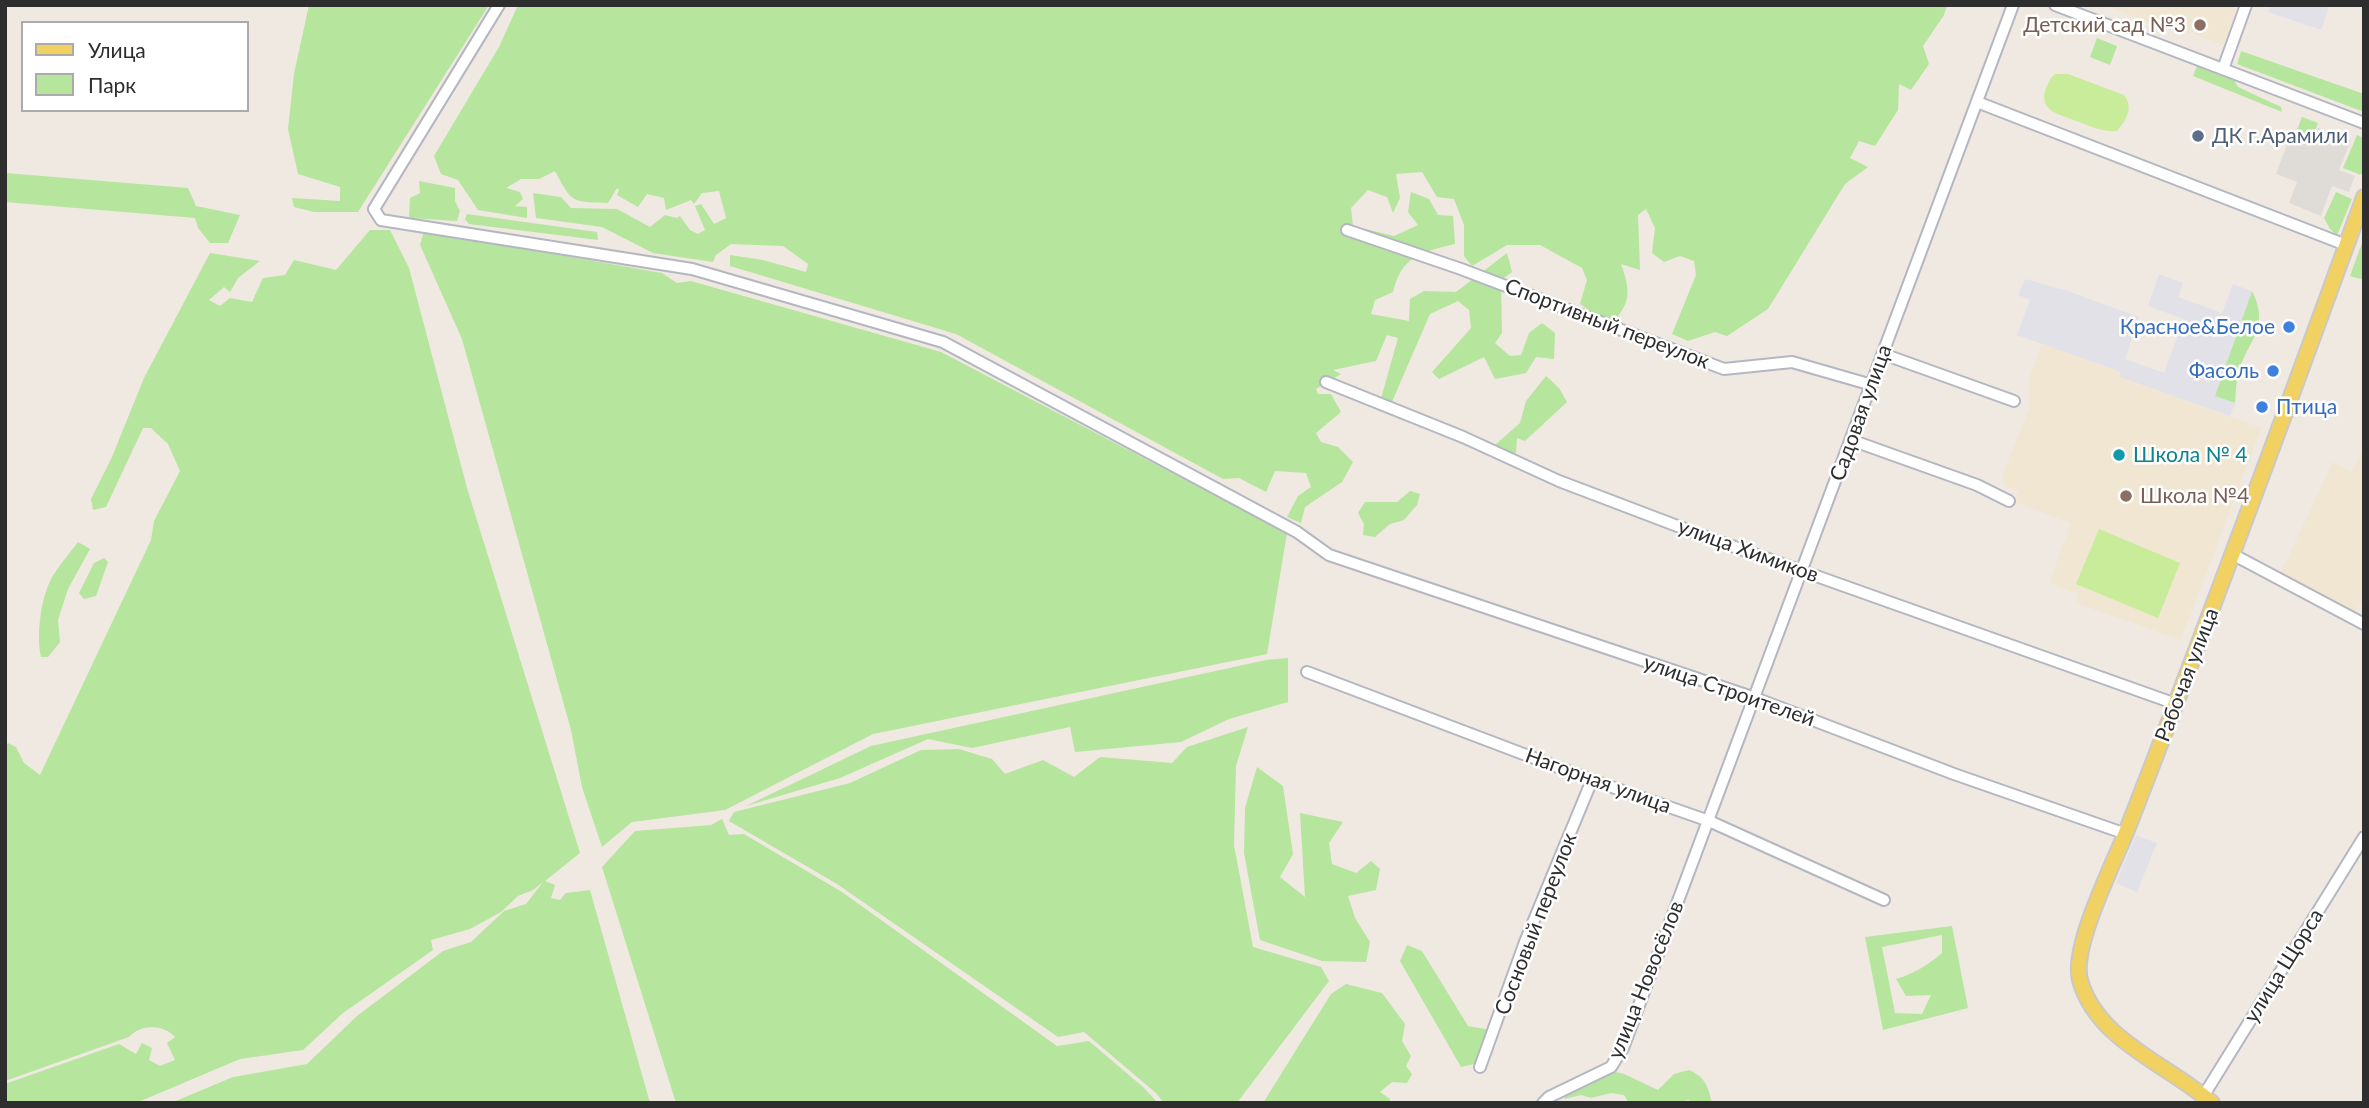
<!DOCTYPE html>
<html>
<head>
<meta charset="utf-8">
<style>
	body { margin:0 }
	#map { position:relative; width:2369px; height:1108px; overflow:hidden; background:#efe9e1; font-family:Lato,sans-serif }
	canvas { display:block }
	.frame { position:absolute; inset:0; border:7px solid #2e2e2e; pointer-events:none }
	.legend { position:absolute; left:21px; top:21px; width:228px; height:91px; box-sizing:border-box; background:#fff; border:2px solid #ababab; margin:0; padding:9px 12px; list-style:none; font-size:21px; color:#2e2e2e }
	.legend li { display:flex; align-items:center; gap:14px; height:35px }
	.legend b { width:35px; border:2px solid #ababab }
</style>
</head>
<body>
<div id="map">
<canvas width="2369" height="1108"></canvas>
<div class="frame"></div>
<ul class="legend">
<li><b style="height:9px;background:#f2d163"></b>Улица</li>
<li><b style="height:19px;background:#b6e59e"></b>Парк</li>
</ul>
</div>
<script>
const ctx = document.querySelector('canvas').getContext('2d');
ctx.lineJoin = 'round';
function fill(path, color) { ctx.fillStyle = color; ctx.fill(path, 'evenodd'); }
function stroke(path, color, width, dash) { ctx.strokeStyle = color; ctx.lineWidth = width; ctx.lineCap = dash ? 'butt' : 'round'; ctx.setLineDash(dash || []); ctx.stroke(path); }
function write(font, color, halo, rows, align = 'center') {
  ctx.font = font + ' Lato,sans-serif'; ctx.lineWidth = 5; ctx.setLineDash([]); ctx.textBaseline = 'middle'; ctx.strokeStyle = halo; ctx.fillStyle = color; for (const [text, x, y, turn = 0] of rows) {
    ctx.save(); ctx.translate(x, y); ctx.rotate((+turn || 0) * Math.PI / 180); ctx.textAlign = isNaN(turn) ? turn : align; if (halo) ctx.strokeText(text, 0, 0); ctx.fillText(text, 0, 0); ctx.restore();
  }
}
fill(new Path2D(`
	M2271 5H2330L2321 30 2268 12Z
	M2159 274 2183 283 2178 297 2222 313 2233 284 2252 291 2215 396 2235 403 2230 416 2119 377 2120 372 2017 335 2030 300 2018 295 2025 279 2068 291 2139 317 2125 359 2164 373 2184 319 2148 306Z
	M2136 835 2157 843 2137 892 2116 883Z`), '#e3e1e8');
fill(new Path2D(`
	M2104 5H2237L2223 45 2153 19 2151 23Z
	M2042 344 2120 372V377L2261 428 2181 640 2076 603 2079 594 2049 583 2071 523 2015 502 2019 491 2005 486 2002 475 2030 407V376Z
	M2364 448V598L2355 612 2281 572 2333 462 2351 472Z`), '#f0e6d1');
fill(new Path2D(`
	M309 5H489L358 212H314L294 207 292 198 340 201V187L298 174 288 129 294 74Z
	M518 5H1947L1944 15 1923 46 1929 64 1911 90 1899 84 1898 110 1875 146 1859 141 1850 158 1868 167 1845 184 1768 309 1727 336 1715 332 1688 341 1672 334 1696 275 1694 261 1680 256 1664 262 1652 253 1655 228 1646 209 1638 215 1640 270 1621 264C1631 292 1631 302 1611 325L1580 304 1587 280 1582 268 1540 245H1507L1472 266 1464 256V225L1454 199 1437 197 1422 172 1396 174 1400 198 1393 213 1387 197 1368 190 1351 208 1353 226 1394 236 1418 225 1408 212 1411 192 1429 199 1438 215 1453 216 1455 244C1422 252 1402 255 1393 292L1375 300 1371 314 1409 321 1410 299 1424 291 1456 292 1507 253 1512 272 1501 280 1502 333 1495 343 1510 356 1521 355 1529 333 1542 323 1555 333 1554 359 1536 357 1526 373 1495 379 1484 357 1439 379 1432 372 1471 328 1469 310 1458 301 1430 314 1391 404 1380 402 1398 338 1387 335 1376 361 1333 370 1341 374 1316 389 1318 394H1331L1341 412 1316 433 1321 442 1338 447 1353 462 1342 482 1305 507 1301 523 1287 517 1298 496 1311 487 1306 473 1275 471 1266 492 1239 478 1223 479 956 334 730 266V255L763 260 806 272 808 264 783 246 731 244 716 255 713 262 653 253 602 227 536 218 533 193 561 197 571 208 617 209 650 227 665 215 677 218 680 216 690 230 698 234 705 230 695 206 701 204 714 224 726 218 719 191 702 193 694 204 691 200 666 210 664 198 647 194 638 207 617 195 619 190 617 188 608 203C571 202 572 203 555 171L539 179H521L506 188 520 192 523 199 515 206 527 207V218L478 210 458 180 441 174 434 156 499 47Z
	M2097 38 2117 46 2110 65 2090 57Z
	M2241 51 2364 94V112L2237 64Z
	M2199 61 2231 75 2238 87 2281 107 2282 112 2193 76Z
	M2302 117 2318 123 2311 141 2295 135Z
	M2357 135 2364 138V169L2361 175 2343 168Z
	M5 173 188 188 196 206 240 215 228 243H210L198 228 195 218 5 202Z
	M419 181 455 188V201L460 211 457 221 409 218 410 198 420 193Z
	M2336 192 2352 199 2337 235 2330 229 2324 218Z
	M467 214 597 232 598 240 469 224 465 219Z
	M370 230H390L409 268 467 488 580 853 545 881 555 885 551 898 560 900 566 893 590 890 650 1103H171L233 1077 307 1064 357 1016 443 951 471 942 504 911 526 904 543 882 533 890 518 896 501 912 470 929 431 940 433 950 343 1013 303 1050 240 1059 136 1103H5V1084L119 1044 136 1054 142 1043 152 1048 149 1060 160 1066 175 1060 167 1043 175 1037C163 1024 141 1024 129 1037L5 1081V747L8 743 16 747 24 763 40 775 151 540 154 521 180 471 168 444 151 428H143L106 507 93 510 91 499 112 457 144 378 210 253 260 261 238 278 230 292 224 287 209 300 220 306 230 298 252 302 263 278 285 275 294 260 336 270Z
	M424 231 662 273 677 283 691 281 941 352 1287 533 1267 654 873 734 725 810 632 822 602 847 582 787 571 730 462 339 420 245Z
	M2364 237V280L2350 276Z
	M2252 291C2270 328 2250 337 2239 370 2236 380 2236 393 2235 403L2215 396Z
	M1546 376 1559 388 1567 402 1525 441 1517 438 1516 453 1501 458 1495 445 1520 423 1526 401Z
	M1410 491 1420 494 1417 505 1404 520 1390 524 1375 537 1363 535 1364 524 1358 513 1365 502H1397Z
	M78 542 90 549 68 589 58 620 60 642 48 657H41C36 634 41 594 54 574 61 563 70 553 78 542Z
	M104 558 108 562 96 596 84 599 79 593 94 563Z
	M1288 658V702L1229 719 1181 742 1075 752 1070 727 972 748 928 739 840 778 746 806 871 746 1266 660Z
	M1248 727 1236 766 1234 845 1253 947 1321 967 1329 981 1237 1103H1164L1156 1093 1084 1032 1058 1037 837 884 729 821 734 812 850 783 921 750 959 749 992 759 1005 774 1043 760 1074 777 1100 757 1172 763 1187 747Z
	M1257 767 1283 786 1293 854 1280 877 1305 897 1300 813 1343 822 1329 843 1332 864 1356 873 1371 861 1380 869 1376 890 1348 896 1355 918 1370 942 1366 962 1322 961 1260 940 1244 853 1245 808Z
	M722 819 729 835 744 834 842 892 1057 1046 1089 1041 1143 1087 1158 1103H676L602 867 635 831 711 825Z
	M1952 926 1968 1008 1883 1030 1865 937ZM1942 935V953C1928 965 1913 974 1896 979L1906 996 1931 995 1922 1014 1895 1013 1882 947Z
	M1407 945 1422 951 1468 1026 1490 1030 1479 1063 1461 1067 1400 961Z
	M1346 984 1382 993 1405 1024 1402 1041 1411 1056 1406 1066 1412 1074 1407 1083 1392 1082 1380 1092 1390 1099V1103H1263L1331 994Z
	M1689 1070C1705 1077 1708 1086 1712 1103H1691L1689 1100 1674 1103H1629L1624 1095 1611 1093 1591 1098 1581 1095 1565 1099 1563 1095 1616 1072 1624 1074 1658 1090 1674 1074Z`), '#b6e59e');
fill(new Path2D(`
	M2055 74H2068L2124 95C2134 107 2126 121 2117 131 2103 132 2092 127 2079 122 2062 115 2037 112 2046 88 2049 82 2050 78 2055 74Z
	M2099 529 2180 563 2158 618 2076 584Z`), '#c9ec9a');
fill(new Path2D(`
	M2318 128 2351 140 2339 170 2355 176 2349 192 2332 186 2321 216 2289 203 2297 182 2276 174 2290 136 2312 145Z`), '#dfdcd8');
const minor = new Path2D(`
	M499 5 374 209 381 220 692 269 943 342 1297 532 1329 555 1755 698 1954 774 2126 834
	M2055 5 2364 123
	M2223 69 2246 5
	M1977 102 2346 245
	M1347 230 1461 269 1724 369 1792 362 1872 385
	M1883 354 2014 401
	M1326 382 1463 437 1559 481 1701 535 2176 704
	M1851 440 1977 485 2009 501
	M2232 554 2364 624
	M1307 672 1592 780 1709 821 1884 900
	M1480 1067 1525 942 1592 780
	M2204 1095 2364 837
	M1543 1103 1549 1097 1611 1067 1623 1048 2013 5`);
const major = new Path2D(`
	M2212 1103C2168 1064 2097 1041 2080 980 2071 947 2114 863 2127 830 2209 620 2287 409 2364 197`);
stroke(minor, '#b4b7c1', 14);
stroke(major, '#c9c9c9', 18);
stroke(minor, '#fff', 10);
stroke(major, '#f2d163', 14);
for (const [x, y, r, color] of [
	[2200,25,7,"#8d6e63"],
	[2198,136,7,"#5c6f8a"],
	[2289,327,7,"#3f7fe0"],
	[2273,371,7,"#3f7fe0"],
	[2262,407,7,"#3f7fe0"],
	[2119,455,7,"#0f9aa8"],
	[2126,496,7,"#8d6e63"]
]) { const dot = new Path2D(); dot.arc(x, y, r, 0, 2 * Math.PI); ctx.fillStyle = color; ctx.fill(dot); stroke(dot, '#fff', 2.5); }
write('21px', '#785e54', '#fff', [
	["Детский сад №3",2186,25],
	["Школа №4",2140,496,"left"]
], 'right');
write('21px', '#4e5e75', '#fff', [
	["ДК г.Арамили",2212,136]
], 'left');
write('21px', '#2e2e2e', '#fff', [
	["Спортивный переулок",1607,324,21],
	["Садовая улица",1861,413,-70],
	["улица Химиков",1748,551,20],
	["Рабочая улица",2187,675,-69],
	["улица Строителей",1729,691,19],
	["Нагорная улица",1598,781,20],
	["Сосновый переулок",1536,924,-69],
	["улица Щорса",2284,966,-58],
	["улица Новосёлов",1646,980,-68]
]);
write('21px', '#366cbe', '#fff', [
	["Красное&Белое",2275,327],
	["Фасоль",2259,371],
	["Птица",2276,407,"left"]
], 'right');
write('21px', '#0d838f', '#fff', [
	["Школа № 4",2133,455]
], 'left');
</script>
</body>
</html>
